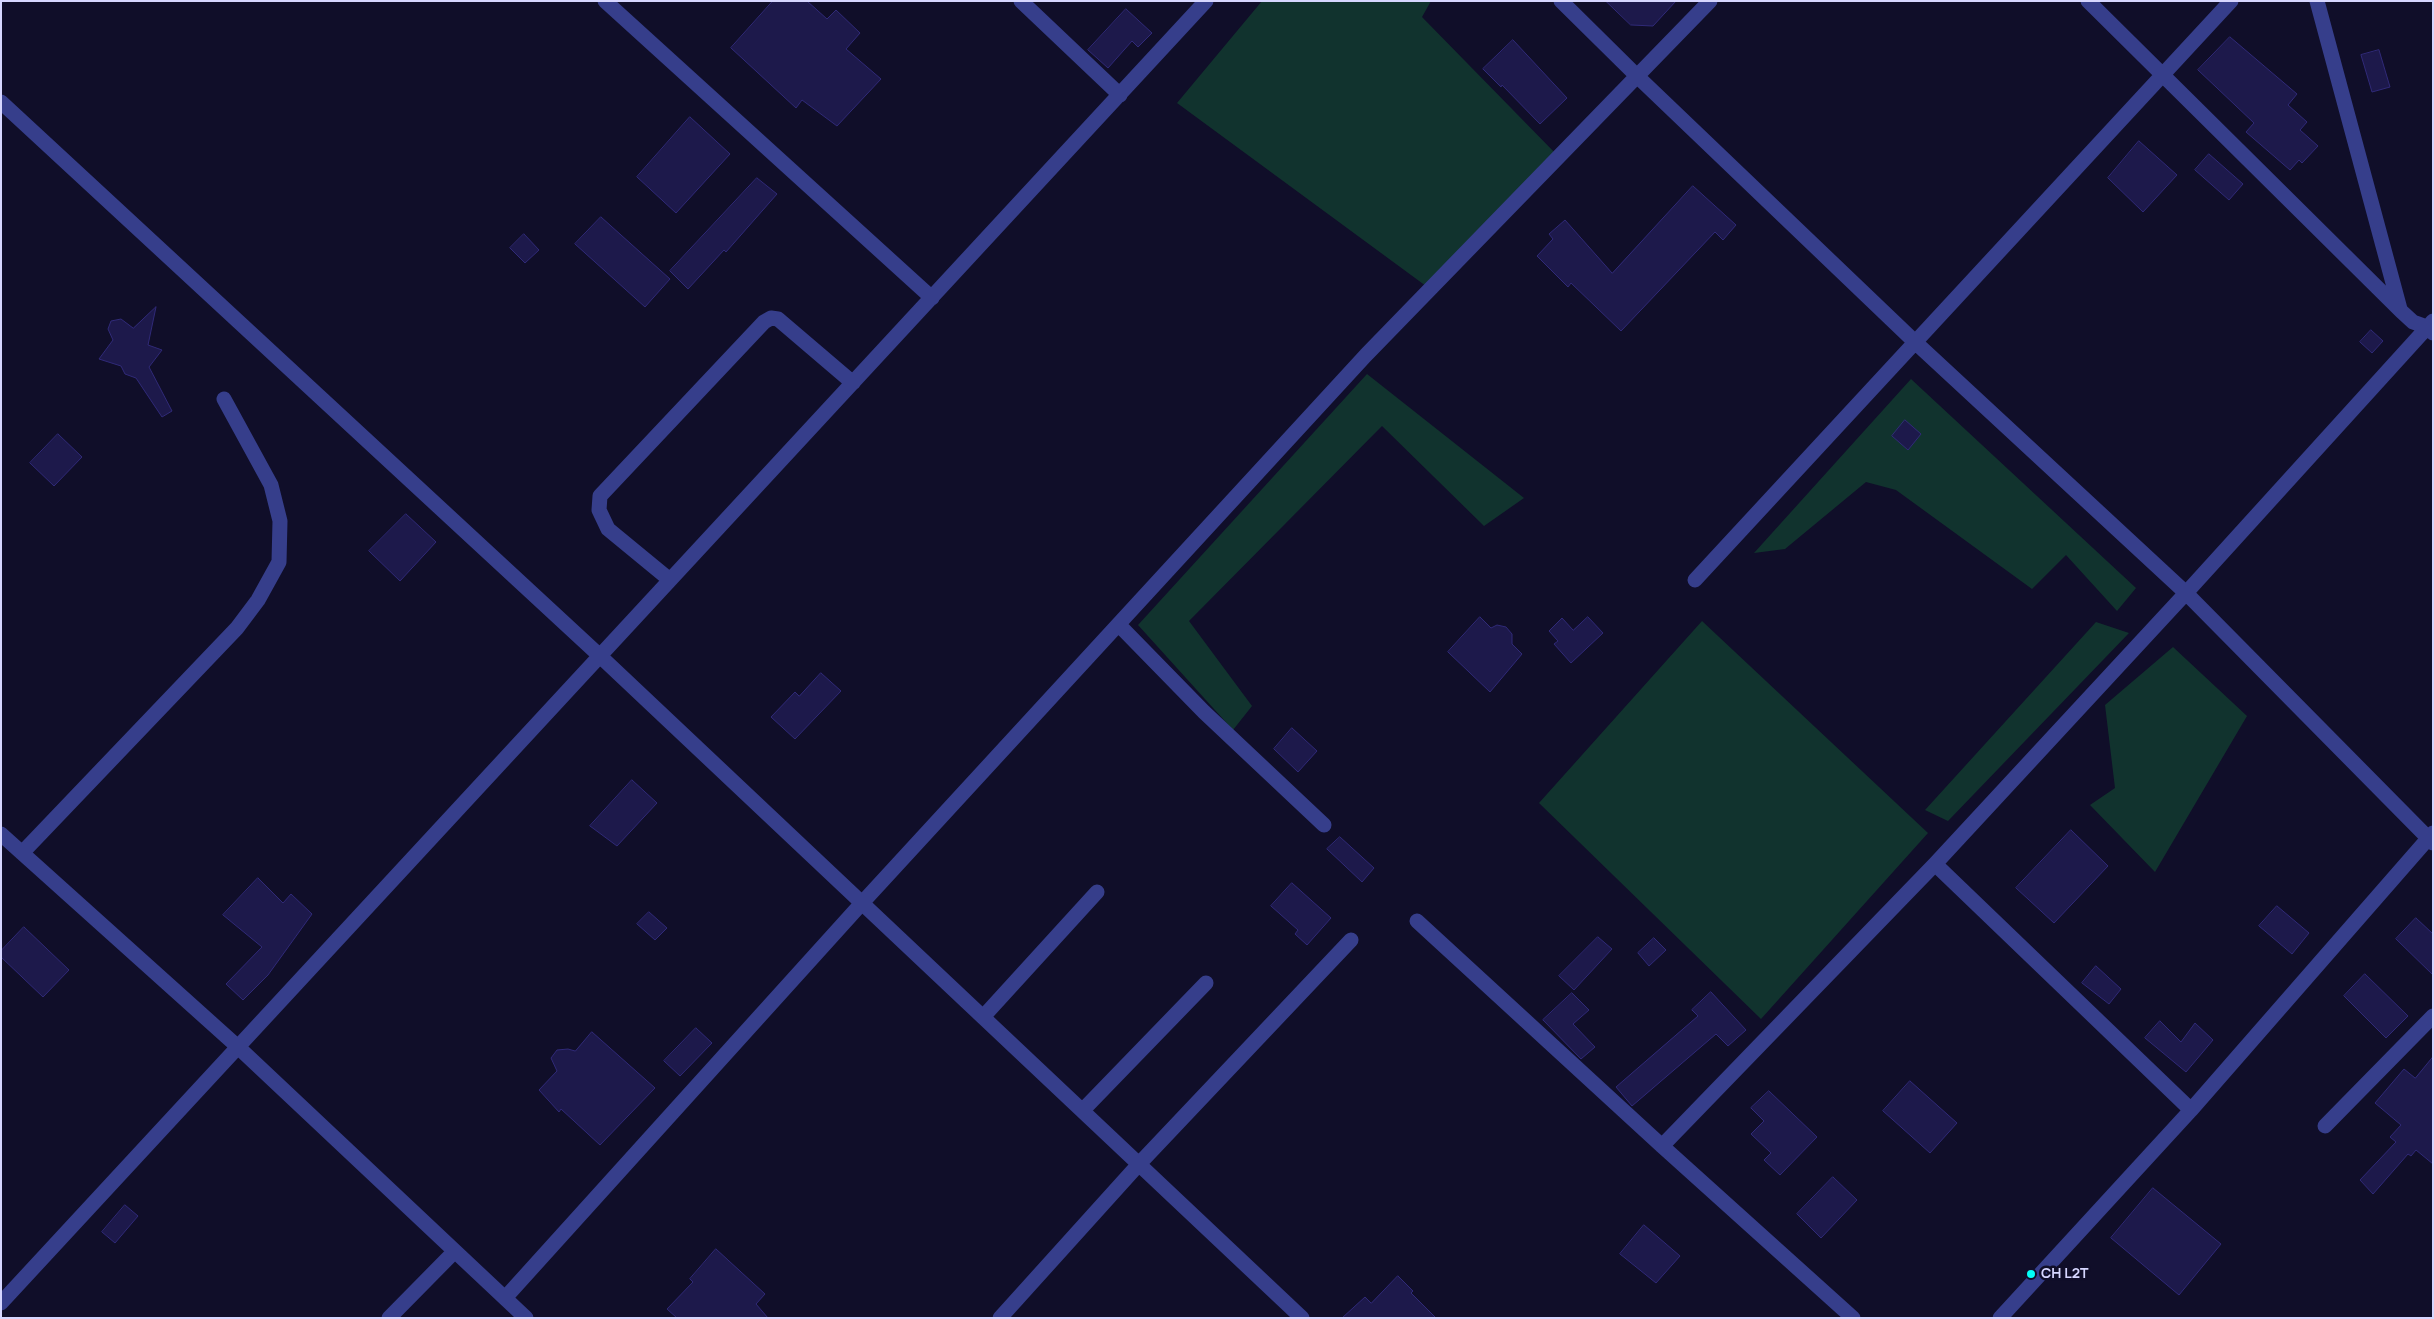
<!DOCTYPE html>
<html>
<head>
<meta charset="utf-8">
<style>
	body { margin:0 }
	#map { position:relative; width:2434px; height:1319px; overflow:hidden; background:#100e29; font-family:Manrope,sans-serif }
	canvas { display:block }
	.frame { position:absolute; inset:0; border:2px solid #d6d6ff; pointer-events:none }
</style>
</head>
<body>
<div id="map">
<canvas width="2434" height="1319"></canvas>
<div class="frame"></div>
</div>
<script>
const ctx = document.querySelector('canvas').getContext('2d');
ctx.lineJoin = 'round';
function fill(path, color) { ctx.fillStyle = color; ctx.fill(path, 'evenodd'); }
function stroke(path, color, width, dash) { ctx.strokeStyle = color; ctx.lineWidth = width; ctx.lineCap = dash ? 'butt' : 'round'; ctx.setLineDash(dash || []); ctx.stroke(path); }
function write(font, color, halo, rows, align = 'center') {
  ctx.font = font + ' Manrope,sans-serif'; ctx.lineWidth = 5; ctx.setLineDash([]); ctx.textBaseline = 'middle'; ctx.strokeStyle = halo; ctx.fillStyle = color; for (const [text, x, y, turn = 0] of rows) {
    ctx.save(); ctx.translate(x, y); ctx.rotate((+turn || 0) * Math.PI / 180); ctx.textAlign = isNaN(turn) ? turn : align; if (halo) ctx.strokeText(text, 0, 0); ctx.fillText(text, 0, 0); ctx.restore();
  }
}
fill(new Path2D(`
	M1262 1H1431L1422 17 1558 156 1430 289 1177 103Z
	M1367 374 1524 498 1484 526 1382 426 1189 621 1252 706 1233 730 1138 625Z
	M1911 379 2136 588 2117 611 2066 555 2032 589 1896 490 1866 482 1785 549 1754 553Z
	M1702 621 1928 833 1761 1019 1539 803Z
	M2096 622 2129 633 1948 821 1925 810Z
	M2173 647 2247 716 2155 872 2090 805 2115 788 2105 705Z`), '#11332e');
const building = new Path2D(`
	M773 1H807L827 19 836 10 860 33 846 49 881 79 837 126 802 100 796 108 731 48Z
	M1606 1H1676L1653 26 1631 25Z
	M1126 9 1152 33 1138 47 1132 41 1108 68 1088 50Z
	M2230 37 2297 94 2288 105 2307 122 2300 130 2318 146 2302 163 2299 160 2290 170 2246 132 2254 123 2198 70Z
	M1513 40 1567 98 1540 124 1502 85 1501 87 1483 69Z
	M2379 50 2390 87 2372 92 2361 55Z
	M690 117 730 154 676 213 637 177Z
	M2139 141 2177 175 2143 212 2108 178Z
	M2209 154 2243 184 2229 200 2195 170Z
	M757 178 777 194 726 252 724 250 688 289 670 271Z
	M1693 186 1736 225 1723 240 1715 232 1621 331 1571 283 1568 287 1537 256 1553 239 1549 234 1565 220 1612 273Z
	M601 217 670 279 645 307 575 244Z
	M524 234 539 250 525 263 510 248Z
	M156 307 148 345 162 350 149 367 172 411 162 417 136 378 125 374 121 366 99 359 113 340 108 329 111 321 121 319 133 328Z
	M2371 330 2383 341 2372 353 2360 342Z
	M1905 420 1921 434 1908 450 1892 436Z
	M58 434 82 457 54 486 30 463Z
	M406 514 436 542 400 581 369 551Z
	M1480 617 1491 628 1497 625 1506 627 1512 634V644L1522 654 1490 692 1448 652Z
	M1588 617 1603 633 1571 663 1554 644 1558 641 1549 631 1562 618 1573 630Z
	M821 673 841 691 795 739 771 717 795 692 799 696Z
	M1292 728 1317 751 1298 772 1274 749Z
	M632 780 657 803 617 846 590 826Z
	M2071 830 2108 866 2054 923 2016 888Z
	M1340 837 1374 868 1362 882 1327 849Z
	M258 878 283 903 291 894 312 914 268 975 243 1000 226 984 262 947 223 915Z
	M1292 883 1331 918 1307 945 1295 934 1298 930 1271 906Z
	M2277 906 2309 933 2292 954 2259 926Z
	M649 912 667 928 655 940 637 924Z
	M2416 918 2433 934V975L2396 939Z
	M24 927 69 970 43 997 1 957V951Z
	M1598 937 1612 949 1574 990 1559 976Z
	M1654 938 1666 950 1649 966 1638 953Z
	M2096 966 2121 989 2109 1004 2082 983Z
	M2365 974 2408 1016 2386 1038 2344 996Z
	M1711 992 1746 1030 1728 1046 1716 1034 1632 1106 1616 1087 1698 1016 1692 1010Z
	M1572 993 1589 1010 1573 1024 1595 1047 1581 1059 1543 1020Z
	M2160 1021 2181 1042 2195 1023 2213 1040 2186 1072 2145 1038Z
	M696 1028 712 1043 680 1076 664 1061Z
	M592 1032 655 1088 600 1145 561 1109 559 1112 539 1090 557 1071 551 1058 557 1050 568 1049 575 1051Z
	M2433 1057V1164L2416 1150 2411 1156 2408 1154 2373 1194 2360 1180 2396 1142 2390 1137 2401 1125 2375 1103 2404 1069 2415 1078Z
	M1910 1081 1957 1123 1930 1153 1883 1111Z
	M1769 1091 1817 1137 1780 1175 1764 1160 1771 1153 1751 1134 1764 1121 1751 1108Z
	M1833 1177 1857 1200 1821 1238 1797 1214Z
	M2153 1188 2221 1244 2179 1295 2111 1238Z
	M125 1205 138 1216 115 1243 102 1232Z
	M1644 1225 1680 1256 1656 1283 1620 1254Z
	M716 1249 765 1294 756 1304 768 1318H677L667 1309 693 1282 690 1279Z
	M1398 1276 1413 1291 1411 1293 1436 1318H1342L1365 1297 1371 1303Z`);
fill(building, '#1d194b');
stroke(building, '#302a78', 1);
stroke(new Path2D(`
	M605 1 932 298
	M1021 1 1120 95
	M1561 1 1638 77 1915 342 2186 593 2433 843
	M2088 1 2401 311 2413 322 2427 327 2433 333
	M2317 1 2400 309
	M1 102 600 656 1302 1318
	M670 580 608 529 599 510 600 496 764 322 771 318 778 319 853 383
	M1695 580 2231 1
	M1119 625 1204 712 1324 825
	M1 834 238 1047 526 1318
	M22 853 237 628 258 600 279 562 280 521 271 485 224 399
	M1935 864 2191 1110
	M1417 921 1662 1146 1853 1318
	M983 1017 1097 892
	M1083 1110 1206 983
	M2325 1126 2433 1016
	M1662 1146 1935 864 2186 593 2433 321
	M505 1298 862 903 1366 355 1710 1
	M1 1303 1206 1
	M389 1318 454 1252
	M1000 1318 1139 1164 1351 940
	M2000 1318 2191 1110 2433 833`), '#363e8b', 15);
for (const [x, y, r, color] of [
	[2031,1274,5,"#02fff9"]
]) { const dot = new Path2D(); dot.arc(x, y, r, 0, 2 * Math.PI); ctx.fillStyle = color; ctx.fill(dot); stroke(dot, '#100e29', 2); }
write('bold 14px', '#d6d6ff', '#100e29', [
	["CH L2T",2041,1274]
], 'left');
</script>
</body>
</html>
